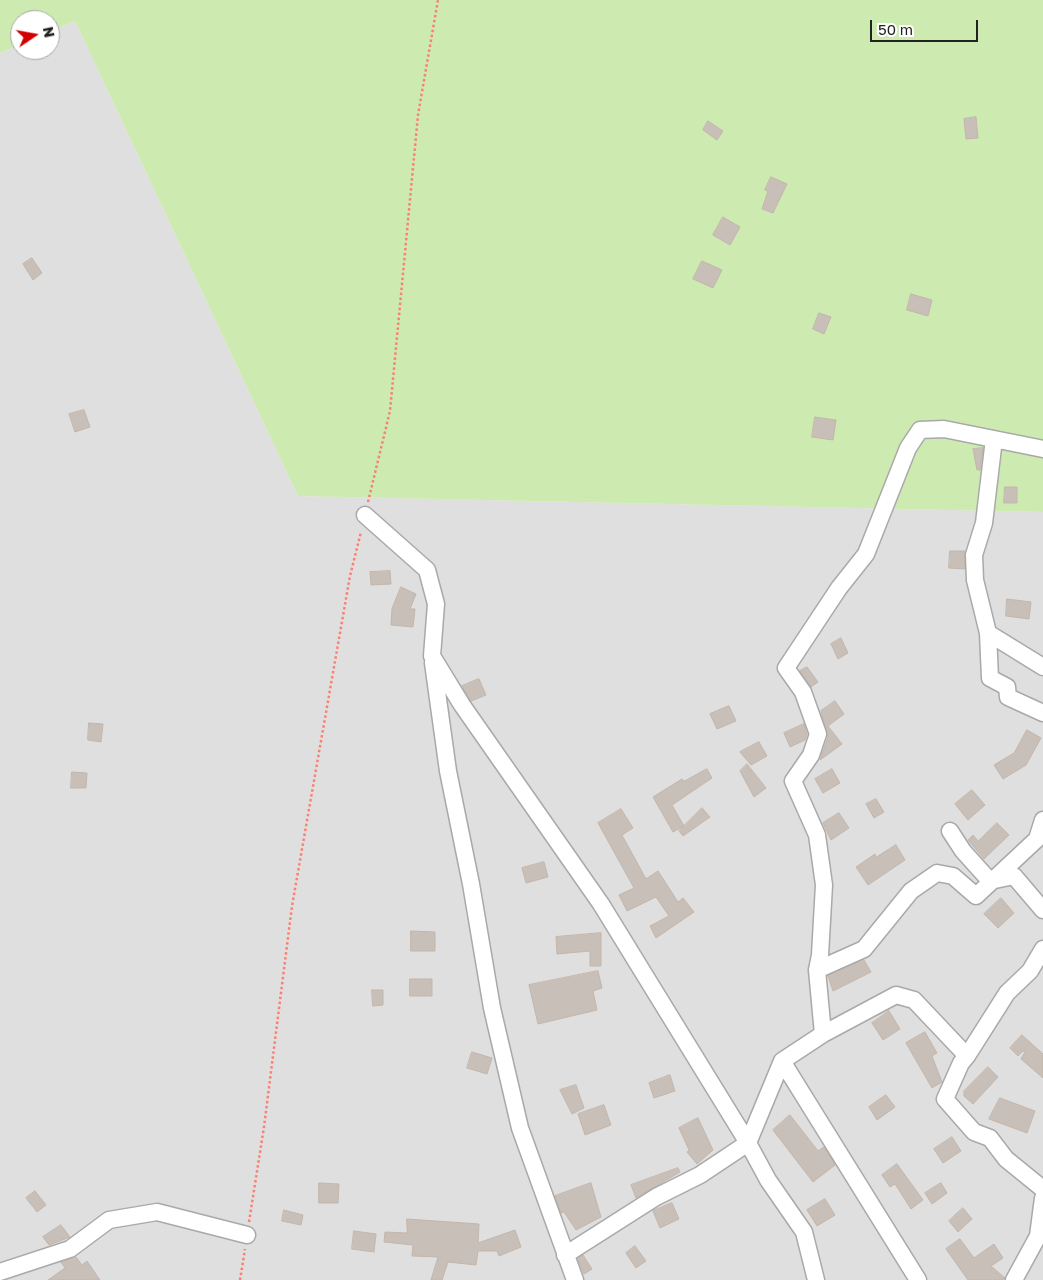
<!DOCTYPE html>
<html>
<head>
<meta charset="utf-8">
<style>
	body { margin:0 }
	#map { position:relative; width:1043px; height:1280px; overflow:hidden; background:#f2efe9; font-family:"Golos Text",sans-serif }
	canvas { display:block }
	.north { position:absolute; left:10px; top:10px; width:50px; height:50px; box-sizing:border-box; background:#fff; border:1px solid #a7a7a7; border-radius:50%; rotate:78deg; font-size:14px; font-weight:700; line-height:20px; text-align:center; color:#222 }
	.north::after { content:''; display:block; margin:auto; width:18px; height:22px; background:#d40000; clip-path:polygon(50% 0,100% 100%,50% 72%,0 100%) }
	.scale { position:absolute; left:870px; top:20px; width:108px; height:22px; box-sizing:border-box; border:2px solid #222; border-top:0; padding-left:6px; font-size:15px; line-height:18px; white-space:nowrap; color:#222; -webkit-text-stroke:4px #fff; paint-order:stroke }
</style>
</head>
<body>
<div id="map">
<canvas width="1043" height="1280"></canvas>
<div class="north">N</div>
<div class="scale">50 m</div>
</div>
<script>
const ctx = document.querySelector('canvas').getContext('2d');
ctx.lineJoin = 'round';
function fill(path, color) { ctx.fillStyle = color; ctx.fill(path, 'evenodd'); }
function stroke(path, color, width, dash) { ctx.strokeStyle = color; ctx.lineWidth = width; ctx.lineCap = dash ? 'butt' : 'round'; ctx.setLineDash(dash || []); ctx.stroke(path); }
fill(new Path2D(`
	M75 21 298 496 1043 512V1280H0V53L20 45V50H50V32Z`), '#e0dfdf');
fill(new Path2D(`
	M0 0H1043V512L298 496 75 21 50 32V20H20V45L0 53Z`), '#cdebb0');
const building = new Path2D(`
	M976 117 978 138 966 139 964 119Z
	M708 121 723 131 717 140 703 130Z
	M771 177 787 184 773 213 762 209 768 191 765 190Z
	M723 217 740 227 730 245 713 235Z
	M32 258 42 273 33 280 23 264Z
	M702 261 722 270 713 288 693 279Z
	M911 294 932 300 928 316 907 310Z
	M819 313 831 317 824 334 813 329Z
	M84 410 90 427 75 432 69 414Z
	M815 417 836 420 833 440 812 437Z
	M983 448 980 470H977L973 449Z
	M1005 487H1017V503H1004Z
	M950 551H965V569L949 568Z
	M390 571 391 584 371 585 370 572Z
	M401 587 416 594 410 609H415L413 627 391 625 392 609Z
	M1007 599 1031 602 1029 619 1006 616Z
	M841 638 848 653 838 659 831 644Z
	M807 667 818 682 811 687 800 671Z
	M479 679 486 695 471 701 462 686Z
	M835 701 844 714 828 726 842 744 820 760 828 737 821 711Z
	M729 706 736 721 717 729 710 714Z
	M89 723 103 724 101 742 88 740Z
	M804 724 807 734 805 740 790 747 784 733Z
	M1027 730 1041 738 1026 765 1003 779 994 765 1014 753Z
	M759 742 767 756 751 765 740 752Z
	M747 764 766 788 754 797 740 771Z
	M707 769 712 778 672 805 684 826 673 832 653 797 682 779 684 781Z
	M832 769 840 783 823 793 815 779Z
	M72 772 87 773 86 788H71Z
	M972 790 985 805 968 820 955 804Z
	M876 799 884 812 874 818 866 804Z
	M702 808 710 817 683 836 679 831Z
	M621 809 633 828 622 835 646 879 658 871 678 902 683 898 694 912 656 938 650 926 669 916 656 897 627 911 619 895 634 888 598 823Z
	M839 813 849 828 831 840 823 823Z
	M997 823 1009 835 984 859 968 840 973 835 978 841Z
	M896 845 905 860 868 885 856 867 875 854 876 857Z
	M544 862 548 877 526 883 522 868Z
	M1001 898 1014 913 998 928 984 914Z
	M411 931 435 932V951H411Z
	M601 933V966H590V951L557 954 556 937Z
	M864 960 871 972 833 991 828 976Z
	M598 971 602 988 593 991 597 1010 538 1024 529 985Z
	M410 979H432V996H410Z
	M372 990H383V1005L373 1006Z
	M889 1011 900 1029 883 1040 872 1023Z
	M925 1032 937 1053 932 1056 942 1082 932 1088 906 1043Z
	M1022 1035 1043 1054V1078L1021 1059 1025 1052 1023 1051 1018 1056 1010 1048Z
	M472 1052 492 1058 487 1074 467 1068Z
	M988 1067 998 1077 973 1104 964 1096V1091Z
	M670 1075 675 1091 654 1098 649 1083Z
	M576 1085 584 1108 572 1114 560 1090Z
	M886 1095 895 1107 877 1120 869 1107Z
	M1000 1098 1035 1111 1027 1133 989 1119Z
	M604 1105 611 1125 585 1135 578 1114Z
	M790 1115 818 1151 824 1147 835 1165 813 1182 773 1130Z
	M698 1118 713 1150 697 1164 687 1152 689 1150 679 1128Z
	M952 1137 961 1151 943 1163 934 1149Z
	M897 1164 923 1200 911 1209 895 1184 890 1187 882 1175Z
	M678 1168 680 1172 636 1198 631 1185Z
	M319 1183 339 1184 338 1203H319Z
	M591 1183 601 1217 576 1230 564 1212 561 1213 555 1196Z
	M941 1183 947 1193 932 1204 925 1193Z
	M35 1191 46 1205 37 1212 26 1198Z
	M825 1199 835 1215 817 1226 807 1210Z
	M672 1203 679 1219 660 1228 653 1211Z
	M963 1208 972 1219 958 1232 949 1221Z
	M284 1210 303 1215 301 1225 282 1221Z
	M407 1219 479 1224 478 1243 515 1230 521 1247 499 1256 497 1251H478L476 1265 448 1262 442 1280H431L438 1257 412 1256 413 1245 384 1242 385 1232 407 1233Z
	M61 1225 70 1237 49 1245 43 1237Z
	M354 1231 376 1234 374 1252 352 1249Z
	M960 1239 974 1258 994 1244 1003 1258 991 1266 1005 1278 1004 1280H968L946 1249Z
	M635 1246 646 1261 636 1268 626 1253Z
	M583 1255 592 1269 584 1274 578 1259Z
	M76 1257 82 1265 87 1261 100 1280H48L65 1268 61 1262Z`);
fill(building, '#c7bfb8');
stroke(building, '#c4b6ab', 1);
const minor = new Path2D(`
	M994 439 984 523 974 555 975 580 988 633 990 678 1007 687 1008 697 1043 713
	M365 515 427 570 436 604 432 656 462 705 601 904 748 1143 768 1180 804 1232 816 1280
	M988 633 1043 667
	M433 663 448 771 471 884 492 1008 520 1128 575 1280
	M950 831 963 851 990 881 1014 876 1043 910
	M817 970 820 955 824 885 817 835 793 781 811 755 818 734 803 692 786 668 839 588 866 554 908 448 920 430 944 429 1043 449
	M823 1034 817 970 864 949 911 891 937 873 953 876 976 896 1037 839 1043 820
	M967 1056 1007 993 1030 971 1043 949
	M782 1061 918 1280
	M565 1255 656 1197 700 1175 748 1143 782 1061 823 1034 896 995 914 1000 967 1056 961 1063 945 1099 974 1132 990 1138 1006 1159 1043 1189
	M0 1272 70 1249 109 1220 157 1212 247 1235
	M1014 1280 1038 1236 1043 1198`);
stroke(minor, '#a9a9a9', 19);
stroke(new Path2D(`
	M368 502 390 411 418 115 438 0
	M249 1222 264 1127 292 906 350 576 361 532
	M240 1280 245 1249`), '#fa8072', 2.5, [2.5, 2.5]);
stroke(minor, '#fff', 16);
</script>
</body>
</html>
